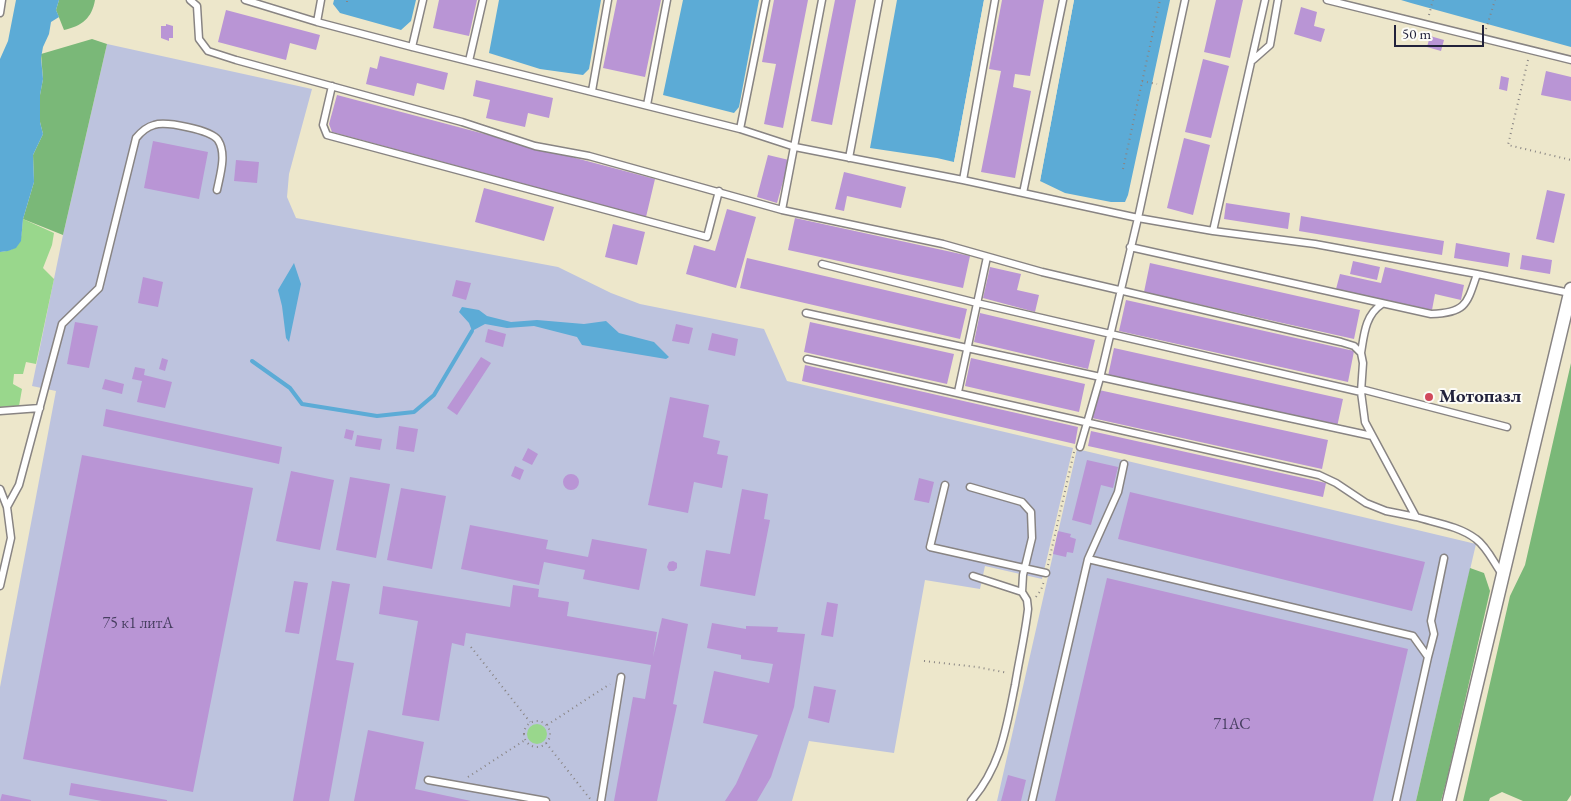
<!DOCTYPE html>
<html>
<head>
<meta charset="utf-8">
<style>
	body { margin:0 }
	#map { position:relative; width:1571px; height:801px; overflow:hidden; background:#ede7cb; font-family:"EB Garamond",serif }
	canvas { display:block }
	.scale { position:absolute; left:1394px; top:25px; width:90px; height:22px; box-sizing:border-box; border:2px solid #22223b; border-top:0; padding-left:6px; font-size:15px; line-height:18px; white-space:nowrap; color:#22223b; -webkit-text-stroke:4px #fdfcf7; paint-order:stroke }
</style>
</head>
<body>
<div id="map">
<canvas width="1571" height="801"></canvas>
<div class="scale">50 m</div>
</div>
<script>
const ctx = document.querySelector('canvas').getContext('2d');
ctx.lineJoin = 'round';
function fill(path, color) { ctx.fillStyle = color; ctx.fill(path, 'evenodd'); }
function stroke(path, color, width, dash) { ctx.strokeStyle = color; ctx.lineWidth = width; ctx.lineCap = dash ? 'butt' : 'round'; ctx.setLineDash(dash || []); ctx.stroke(path); }
function write(font, color, halo, rows, align = 'center') {
  ctx.font = font + ' "EB Garamond",serif'; ctx.lineWidth = 4; ctx.setLineDash([]); ctx.textBaseline = 'middle'; ctx.strokeStyle = halo; ctx.fillStyle = color; for (const [text, x, y, turn = 0] of rows) {
    ctx.save(); ctx.translate(x, y); ctx.rotate((+turn || 0) * Math.PI / 180); ctx.textAlign = isNaN(turn) ? turn : align; if (halo) ctx.strokeText(text, 0, 0); ctx.fillText(text, 0, 0); ctx.restore();
  }
}
fill(new Path2D(`
	M107 44 312 89 289 174 287 197 296 218 558 267 611 293 640 304 764 329 787 381 1073 448 1042 579 985 566 980 589 925 580 894 753 809 741 792 801H0V687L56 391 32 386 63 235Z
	M1077 449 1476 544 1416 801H997Z`), '#bdc3de');
fill(new Path2D(`
	M23 219 54 233 52 245 43 268 54 279 36 364 26 362 23 374H14L13 384 22 389 19 406 0 407V252C23 250 21 238 23 219Z
	M527 734a10 10 0 1 1 20 0a10 10 0 1 1-20 0Z`), '#99d78c');
fill(new Path2D(`
	M59 0H95C92 18 82 26 64 30L56 10Z
	M92 39 107 44 63 235 23 219 34 182 33 155 43 134 40 122V95L43 79 41 54Z
	M1571 363V795L1567 801H1523L1502 792 1490 798 1489 801H1463L1510 596 1525 565Z
	M1470 568 1484 573 1490 591 1447 779 1441 801H1416Z`), '#7ab878');
fill(new Path2D(`
	M16 0H59L56 10 59 17 51 22 49 34 43 47 41 58 43 79 40 95V122L43 134 33 155 34 182 23 219 21 241 16 248 8 251 0 252V59L8 41Z
	M334 0H416L411 21 401 30 340 13 333 4Z
	M499 0H601L589 69 583 75 540 69 489 53Z
	M683 0H759L739 107 734 113 663 95Z
	M897 0H984L954 162 937 158 870 148Z
	M1074 0H1170L1128 195 1125 202H1111L1065 193 1040 181Z
	M1401 0H1571V47L1411 3Z
	M294 263 301 284 289 342 286 338 282 306 278 290Z
	M462 307 479 310 487 316 511 322 537 320 584 324 606 321 619 333 654 342 669 357 666 359 582 345 577 337 534 326 507 328 485 324 472 331 469 323 459 312Z`), '#5cabd6');
fill(new Path2D(`
	M984 0H986L956 163 954 162Z
	M1072 0H1074L1040 181 1037 180Z`), '#ede7cb');
stroke(new Path2D(`
	M252 361 290 388 302 404 377 416 414 412 434 395 472 331`), '#5cabd6', 4);
fill(new Path2D(`
	M439 0H477L469 36 433 28Z
	M617 0H661L645 77 603 68Z
	M774 0H808L783 128 764 124 776 64 762 62Z
	M835 0H856L832 125 811 121Z
	M1002 0H1044L1030 76 1015 74 1013 87 1031 91 1015 178 981 172 1001 71 989 69Z
	M1216 0H1243L1230 58 1204 52Z
	M1301 7 1317 12 1314 26 1325 29 1321 42 1294 34Z
	M226 10 320 35 316 50 290 43 286 60 218 42Z
	M166 24 173 26V38H169V41L161 38V26H166Z
	M1430 36 1444 40 1441 51 1427 47Z
	M380 56 448 73 444 90 417 83 414 96 366 84 370 67 377 69Z
	M1203 59 1229 66 1211 138 1185 132Z
	M1546 71 1571 77V101L1541 95Z
	M1501 76 1509 78 1507 91 1499 89Z
	M476 80 553 98 549 118 528 113 525 127 486 118 490 100 473 96Z
	M337 95 655 179 646 217 332 132 329 124Z
	M1184 138 1210 145 1193 215 1167 208Z
	M153 141 208 152 199 199 144 188Z
	M768 155 789 160 777 203 757 197Z
	M236 160 259 162 257 183 234 181Z
	M844 172 906 187 901 208 847 196 844 211 835 209Z
	M484 188 554 207 544 241 475 222Z
	M1547 190 1565 194 1554 243 1536 239Z
	M1226 203 1290 213 1288 229 1224 219Z
	M727 209 756 217 736 288 686 274 694 245 715 251Z
	M1301 216 1444 241 1442 255 1299 231Z
	M795 218 970 256 963 288 788 250Z
	M613 224 645 232 637 265 605 257Z
	M1456 243 1510 253 1508 267 1454 258Z
	M1522 255 1552 260 1550 274 1520 269Z
	M747 258 967 309 960 339 740 288Z
	M1353 261 1380 267 1377 280 1350 274Z
	M1150 263 1360 310 1354 339 1144 292Z
	M990 267 1021 274 1017 290 1039 295 1035 312 983 298Z
	M1385 267 1464 285 1461 300 1435 294 1432 310 1336 289 1340 274 1381 283Z
	M143 277 163 282 158 307 138 303Z
	M456 280 471 283 466 300 452 296Z
	M1126 300 1354 351 1348 382 1119 331Z
	M980 313 1095 340 1088 369 974 342Z
	M75 322 98 326 89 368 67 364Z
	M810 322 954 354 947 384 804 352Z
	M676 324 693 328 689 344 672 341Z
	M488 329 506 334 503 347 485 342Z
	M712 333 738 339 735 356 708 350Z
	M1114 348 1343 399 1337 427 1108 376Z
	M481 357 491 363 457 415 447 408Z
	M162 358 168 360 165 371 159 369Z
	M971 358 1085 384 1079 412 965 386Z
	M805 365 1078 427 1075 444 802 381Z
	M135 367 145 369 144 375 172 382 165 408 137 402 142 381 132 379Z
	M105 379 124 384 122 394 102 389Z
	M1099 390 1328 440 1322 469 1092 418Z
	M670 397 709 405 703 437 720 441 717 454 728 456 722 488 694 482 688 513 648 505Z
	M106 409 282 447 279 464 103 426Z
	M399 426 418 429 414 452 396 449Z
	M346 429 354 431 352 440 344 438Z
	M1091 431 1326 483 1323 497 1088 446Z
	M357 435 382 439 380 450 355 446Z
	M528 448 538 454 532 465 522 460Z
	M82 455 253 488 193 792 23 759Z
	M1087 460 1118 467 1113 488 1101 485 1091 525 1072 520Z
	M515 466 524 470 520 480 511 476Z
	M291 471 334 480 320 550 276 541Z
	M563 482a8 8 0 1 1 16 0a8 8 0 1 1-16 0Z
	M350 477 390 484 376 558 336 550Z
	M919 478 934 482 929 503 914 500Z
	M401 488 446 496 432 569 387 560Z
	M742 489 768 494 764 519 770 520 755 596 700 586 706 550 730 554Z
	M1130 492 1425 562 1412 611 1118 539Z
	M470 525 548 540 546 549 588 557 592 539 647 549 639 590 583 579 585 570 544 562 539 585 461 569Z
	M1058 531 1071 534 1070 537 1076 539 1073 553 1067 552 1066 557 1053 554Z
	M673 561 677 563V568L674 571H669L667 567 669 562Z
	M1107 578 1408 649 1373 801H1055Z
	M294 581 308 583 299 634 285 632Z
	M332 581 350 584 336 660 354 663 329 801H293Z
	M513 585 539 589 538 597 569 602 567 616 657 632 653 657 662 618 688 624 673 704 677 705 657 801H614L633 697 645 699 651 665 466 633 464 646 452 643 439 721 402 715 418 621 379 614 383 586 510 607Z
	M827 602 838 604 833 637 821 635Z
	M712 623 746 629V626L778 627 777 632 805 634 794 707 771 777 757 801H725L736 784 758 735 703 723 714 671 769 683 773 664 741 659V655L707 648Z
	M814 686 836 690 829 723 808 718Z
	M368 730 424 742 415 789 471 801H354Z
	M1008 775 1026 780 1021 801H1001Z
	M71 783 167 800V801H102L69 795Z
	M2 794 31 800V801H0Z`), '#b995d5');
const lane = new Path2D(`
	M190 0 197 6 199 39 208 51 236 60 462 122 535 146 589 156 782 210 943 244 1042 272 1341 342 1354 346 1361 353 1363 363 1361 392 1365 422 1416 517C1436 523 1459 526 1476 539 1487 547 1494 563 1502 574
	M245 0 317 22 412 47 740 129 795 147 963 180 1138 218 1213 231 1315 244 1477 274 1570 293
	M1327 0 1571 60
	M0 13 2 0
	M317 22 321 0
	M412 47 423 0
	M1253 60 1270 45 1278 0
	M469 61 483 0
	M332 86 323 125 327 135 707 237 719 191
	M592 91 608 0
	M647 105 667 0
	M740 129 766 0
	M849 158 879 0
	M963 180 995 0
	M1023 193 1063 0
	M782 210 822 0
	M1213 231 1265 0
	M1130 247 1431 314C1466 313 1467 304 1477 274
	M822 264 977 303 1361 392
	M806 313C995 353 1183 396 1372 436
	M1361 353C1364 335 1365 315 1382 304
	M807 359 1319 475 1336 483 1366 503 1386 511 1416 517
	M1361 389 1507 427
	M958 392 987 257
	M0 411 40 408
	M1080 447 1100 378 1138 218 1185 0
	M945 485 930 547 1046 573
	M970 487 1022 502 1031 512 1032 538 1023 575 1022 592
	M0 489 7 507 11 538 0 586
	M7 507 19 485 62 324 99 288 136 138C141 132 146 127 154 125 166 121 211 130 218 140 227 154 220 175 217 190
	M1088 559 1413 636 1428 657 1396 801
	M1428 657 1434 634 1431 621 1444 558
	M428 780 546 801
	M601 801 621 677
	M971 801C1001 766 1006 729 1015 685 1019 660 1025 635 1028 609L1027 600 1022 592 973 576
	M1032 801 1088 559 1118 492 1124 464`);
const street = new Path2D(`
	M1449 801 1571 289`);
stroke(lane, '#888483', 9);
stroke(street, '#888483', 15);
stroke(new Path2D(`
	M347 2V0
	M1429 15 1433 0
	M1486 29 1495 0
	M1528 60 1508 145 1571 160
	M1142 81 1157 84
	M1123 169 1160 0
	M1048 565 1074 452
	M1036 597 1041 590 1044 581
	M471 647 530 722
	M924 661 977 667 1008 673
	M524 734a13 13 0 1 1 26 0a13 13 0 1 1-26 0Z
	M547 725 610 684
	M546 743 591 800
	M468 777 525 740`), '#888483', 2, [1, 4]);
stroke(lane, '#fff', 6);
stroke(street, '#fff', 12);
for (const [x, y, r, color] of [
	[1429,397,5,"#d1495b"]
]) { const dot = new Path2D(); dot.arc(x, y, r, 0, 2 * Math.PI); ctx.fillStyle = color; ctx.fill(dot); stroke(dot, '#fdfcf7', 2); }
write('16px', '#483f62', null, [
	["75 к1 литА",138,624],
	["71АС",1232,725]
]);
write('bold 19px', '#22223b', '#fdfcf7', [
	["Мотопазл",1439,397]
], 'left');
</script>
</body>
</html>
